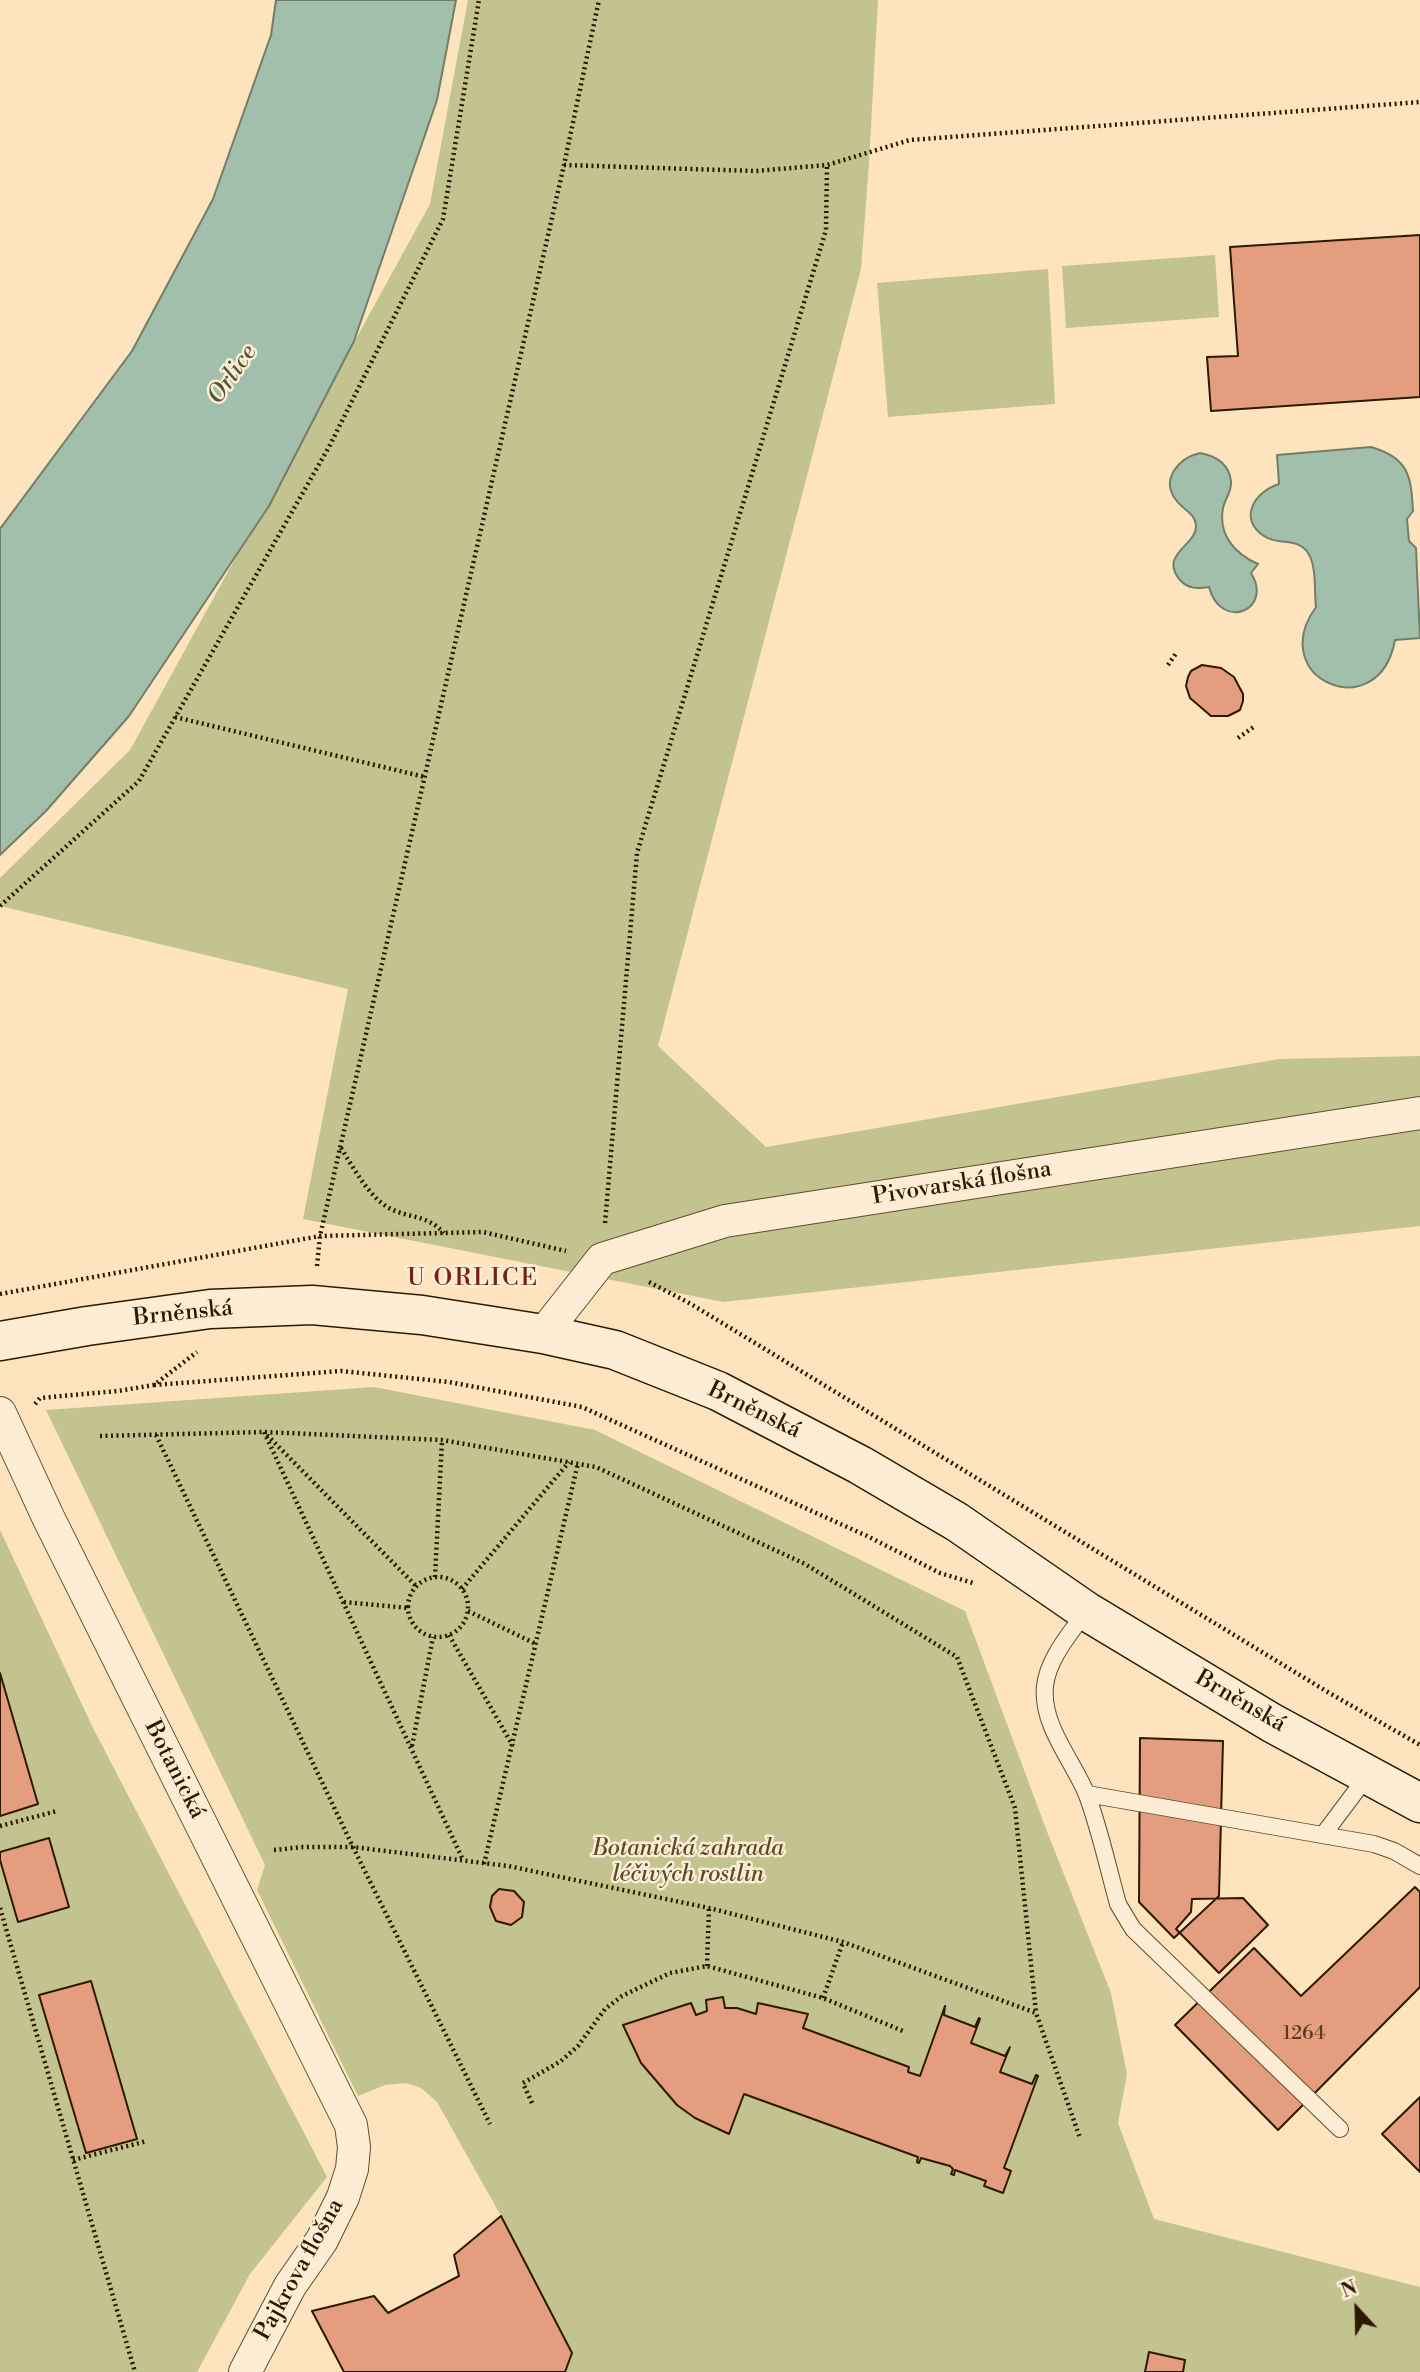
<!DOCTYPE html>
<html>
<head>
<meta charset="utf-8">
<style>
	body { margin:0 }
	#map { position:relative; width:1420px; height:2372px; overflow:hidden; background:#fde4be; font-family:"Libre Bodoni",serif }
	canvas { display:block }
	.north { position:absolute; left:1322px; top:2274px; width:70px; height:70px; -webkit-text-stroke:5px #feedd5; paint-order:stroke; rotate:338deg; font-size:19px; font-weight:700; line-height:28px; text-align:center; color:#2d1900 }
	.north::after { content:''; display:block; margin:auto; width:24px; height:32px; background:#2d1900; clip-path:polygon(50% 0,100% 100%,50% 72%,0 100%) }
</style>
</head>
<body>
<div id="map">
<canvas width="1420" height="2372"></canvas>
<div class="north">N</div>
</div>
<script>
const ctx = document.querySelector('canvas').getContext('2d');
ctx.lineJoin = 'round';
function fill(path, color) { ctx.fillStyle = color; ctx.fill(path, 'evenodd'); }
function stroke(path, color, width, dash) { ctx.strokeStyle = color; ctx.lineWidth = width; ctx.lineCap = dash ? 'butt' : 'round'; ctx.setLineDash(dash || []); ctx.stroke(path); }
function write(font, color, halo, rows, align = 'center') {
  ctx.font = font + ' "Libre Bodoni",serif'; ctx.lineWidth = 5; ctx.setLineDash([]); ctx.textBaseline = 'middle'; ctx.strokeStyle = halo; ctx.fillStyle = color; for (const [text, x, y, turn = 0] of rows) {
    ctx.save(); ctx.translate(x, y); ctx.rotate((+turn || 0) * Math.PI / 180); ctx.textAlign = isNaN(turn) ? turn : align; if (halo) ctx.strokeText(text, 0, 0); ctx.fillText(text, 0, 0); ctx.restore();
  }
}
fill(new Path2D(`
	M468 0H878L869 163 861 269 658 1046 766 1147 1279 1059 1420 1056V1226L723 1302 303 1219 348 989 0 906V878L130 750 430 204Z
	M1215 255 1219 317 1066 328 1062 266Z
	M1048 269 1055 404 888 417 877 283Z
	M374 1387 595 1430 965 1611 1046 1829 1111 1993 1127 2074 1118 2123 1154 2219 1420 2287V2372H565L572 2353 501 2216 437 2102 421 2088 406 2083 385 2085 358 2096 257 1890 265 1865 46 1410Z
	M0 1530 93 1728 327 2177 250 2274 197 2372H0Z`), '#c3c38f');
const water = new Path2D(`
	M276 0H456L437 100 354 341 269 506 129 716 46 811 0 855V529L132 351 213 199 271 35Z
	M1371 447C1409 458 1411 476 1413 511L1407 519 1409 541 1416 548 1420 638 1395 640C1379 728 1264 679 1316 607 1314 592 1317 566 1308 553 1298 537 1278 546 1264 536 1238 519 1254 492 1279 484L1277 455Z
	M1200 453C1216 456 1229 464 1231 481 1232 491 1225 499 1223 508 1218 535 1235 554 1258 564L1251 573C1274 610 1221 632 1209 587 1198 589 1188 589 1180 580 1158 554 1198 545 1196 525 1195 513 1182 509 1176 500 1160 479 1179 458 1200 453Z`);
fill(water, '#a1bfab');
stroke(water, '#737d67', 2);
const building = new Path2D(`
	M1420 235V397L1211 411 1207 357 1238 356 1230 247Z
	M1202 665 1221 668 1234 677 1243 694V701L1240 710 1228 716H1211L1190 698 1186 686 1188 677 1191 671Z
	M0 1673 38 1804 0 1816Z
	M1140 1738 1223 1741 1219 1896 1174 1938 1139 1902Z
	M49 1838 69 1907 18 1922 0 1860V1852Z
	M1415 1887 1420 1892V1987L1278 2130 1175 2025 1254 1948 1301 1996Z
	M499 1889 514 1891 524 1902 522 1917 511 1925 496 1921 490 1907 492 1896Z
	M1243 1898 1268 1925 1219 1973 1176 1929 1191 1912 1192 1899Z
	M91 1981 137 2139 86 2153 39 1995Z
	M723 1997 725 2008H737L756 2014 758 2003 808 2014 803 2028 909 2067 908 2072 920 2076 945 2006 944 2015 975 2027 979 2018 980 2019 971 2043 1005 2056 1010 2047 1000 2072 1032 2084 1036 2075 1038 2076 1004 2168 1011 2171 1003 2193 984 2186 986 2181 955 2170 954 2175 951 2174 953 2169 950 2166 921 2158 919 2163 917 2162 918 2157 744 2094 729 2134 695 2118 677 2105 641 2063 623 2025 691 2003 696 2015 707 2011 706 2000Z
	M1420 2097V2172L1382 2134Z
	M501 2216 572 2353 565 2372H344L312 2311 374 2296 388 2313 459 2276 454 2255Z
	M1149 2352 1185 2360 1183 2372H1145Z`);
fill(building, '#e49e7f');
stroke(building, '#2d1900', 2);
const lane = new Path2D(`
	M1086 1611C1071 1633 1048 1658 1045 1686 1041 1726 1073 1760 1087 1795 1100 1830 1108 1868 1118 1904L1133 1929 1340 2129
	M1087 1794 1374 1844 1394 1851 1420 1866
	M1323 1835 1368 1775`);
const street = new Path2D(`
	M543 1334 602 1259 725 1221 1420 1113
	M0 1413 48 1517 351 2125 354 2147 352 2169 343 2197 322 2240 290 2286 245 2372`);
const secondary = new Path2D(`
	M0 1341 87 1326 210 1309 312 1305 422 1315 543 1334 615 1350 718 1391 860 1465 957 1522 1086 1611 1272 1723 1420 1803`);
stroke(lane, '#614c30', 18);
stroke(street, '#614c30', 34);
stroke(secondary, '#2d1900', 41);
stroke(new Path2D(`
	M564 165 755 171 827 165 910 140 1420 102
	M1168 665 1177 652
	M175 717 425 777
	M1238 738 1255 726
	M0 906 139 781 330 445 443 219 479 0
	M341 1148C353 1167 369 1197 389 1208 410 1219 426 1214 444 1233
	M605 1223 637 853 826 230 827 165
	M317 1266 320 1236 564 165 599 0
	M649 1282 691 1304 1326 1691 1420 1745
	M0 1294 320 1236 483 1232 566 1251
	M154 1385 341 1371 449 1382 582 1407 867 1536 940 1573 973 1583
	M35 1404 40 1398 118 1391 154 1385 197 1352
	M264 1432 463 1860
	M156 1435 353 1847 490 2124
	M267 1435 416 1586
	M100 1436 264 1432 442 1440 596 1467 805 1564 957 1657 1015 1808 1036 2013
	M435 1577 442 1440
	M408 1607a30 30 0 1 1 60 0a30 30 0 1 1-60 0Z
	M462 1589 569 1462
	M344 1602 408 1608
	M468 1611 536 1644
	M449 1635 513 1746
	M412 1746 433 1637
	M0 1826 57 1811
	M274 1850 303 1847H353L508 1866 709 1908 843 1942 1036 2013 1080 2138
	M484 1864 578 1463
	M0 1908 135 2372
	M707 1966 709 1908
	M823 1998 843 1942
	M532 2103 523 2083 561 2061 578 2046 605 2009 622 1996 670 1973 707 1966 823 1998 903 2031
	M73 2160 147 2141`), '#2d1900', 4.5, [2, 3.5]);
stroke(lane, '#feedd5', 16);
stroke(street, '#feedd5', 32);
stroke(secondary, '#feedd5', 38);
write('19px', '#5b3a20', null, [
	["1264",1304,2034]
]);
write('23px', '#2d1900', '#feedd5', [
	["Pivovarská flošna",962,1184,-9],
	["Brněnská",183,1314,-6],
	["Brněnská",754,1411,26],
	["Brněnská",1240,1702,30],
	["Botanická",174,1770,63],
	["Pajkrova flošna",300,2270,-61]
]);
write('italic 23px', '#5a4c2b', '#feedd5', [
	["Botanická zahrada",688,1849],
	["léčivých rostlin",688,1875]
]);
write('italic 24px', '#56533c', '#feedd5', [
	["Orlice",233,375,-55]
]);
ctx.letterSpacing = '2px';
write('24px', '#7a1f14', '#feedd5', [
	["U ORLICE",473,1279]
]);
ctx.letterSpacing = '0px';
</script>
</body>
</html>
